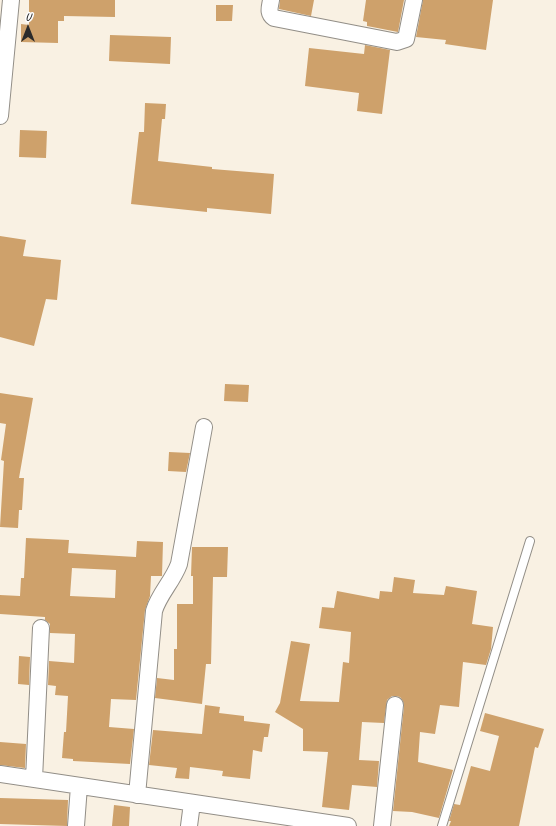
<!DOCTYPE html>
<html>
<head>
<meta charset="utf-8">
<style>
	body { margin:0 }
	#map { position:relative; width:556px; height:826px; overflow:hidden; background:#f9f1e3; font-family:Caveat,sans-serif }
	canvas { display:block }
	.north { position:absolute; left:8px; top:8px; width:40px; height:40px; -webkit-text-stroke:3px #fff; paint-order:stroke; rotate:0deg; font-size:11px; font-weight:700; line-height:16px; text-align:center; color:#2b2b2b }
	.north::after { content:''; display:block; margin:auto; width:14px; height:18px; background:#2b2b2b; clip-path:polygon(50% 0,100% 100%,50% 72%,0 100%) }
</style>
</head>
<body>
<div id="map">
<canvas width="556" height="826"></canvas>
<div class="north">U</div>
</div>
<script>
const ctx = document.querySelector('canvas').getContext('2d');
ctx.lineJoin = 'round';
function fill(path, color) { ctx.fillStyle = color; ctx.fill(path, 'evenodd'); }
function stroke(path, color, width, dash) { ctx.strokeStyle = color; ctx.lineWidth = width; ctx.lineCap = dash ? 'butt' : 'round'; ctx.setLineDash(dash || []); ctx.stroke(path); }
fill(new Path2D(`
	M29 0H115V17L64 16V21H58V43L21 42V24L29 25Z
	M280 0H314L311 16 279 9Z
	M366 0H404L398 32 367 26V22L363 21Z
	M423 0H493L486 50 445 44 446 40 416 37Z
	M216 5H233L232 21H216Z
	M110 35 171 37 170 64 109 61Z
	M365 45 390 50 382 114 357 111 359 93 305 86 309 48 364 54Z
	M145 103 166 104 165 119H162L158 161 212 167V169L274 174 271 214 207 208V212L131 204 139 132H144Z
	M20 130 47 131 46 158 19 157Z
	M0 236 26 240 23 256 61 260 57 300 46 299 34 346 0 337Z
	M225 384 249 385 248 402 224 401Z
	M0 393 33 398 19 478H24L22 510H19L18 528 0 527 4 461 1 460 6 424 0 423Z
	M169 452 190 453 186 472 168 471Z
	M26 538 69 540 68 553 136 557 137 541 163 542 162 576H151L150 596 145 610 136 700 111 699 109 727 134 729 130 764 73 761V759L62 758 64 732H66L68 696 55 695 56 686 48 685 49 661 74 663 75 634 50 633V624L45 620V617L0 614V595L20 596 21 578H24ZM72 568 116 570 115 598 70 596Z
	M192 547H228L227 577H213L211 664H206L202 704 155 698 157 678 174 680V649H177V604H193V576H191Z
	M394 577 415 580 413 593 444 595 446 586 477 591 472 624 493 627 491 649 486 665 463 662 459 707 440 705 435 734 420 732 418 762 453 770 439 818 412 812 393 811 404 706 403 701 400 697 396 696H392L387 700 384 723 362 722 359 760 379 761 377 787 352 785 349 810 322 807 328 752 303 751V729L275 712 280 703 291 641 310 644 300 701 339 702 343 662 349 663 351 632 319 628 322 607 334 608 337 591 379 599 380 591 392 592Z
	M19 656 30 657 29 685 18 684Z
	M205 705 220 707 219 713 244 716V721L270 724 268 737H264L262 752 253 750 250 779 222 776 223 771 190 767 189 779 175 778 177 768 149 765 153 730 202 734Z
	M485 713 544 729 538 748 535 747 519 826H449L451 821H449L454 804 460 805 471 766 490 771 499 736 480 731Z
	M0 742 26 744 25 768 0 765Z
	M0 798 68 800 67 826 0 824Z
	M114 805 130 807 129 826H112Z`), '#cea16b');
const service = new Path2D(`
	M442 826 530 541`);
const minor = new Path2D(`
	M271 0C270 7 267 13 274 18L397 42 406 39 414 0
	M0 116 11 0
	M0 774 348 826
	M34 779 41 628
	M137 795 154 611C159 594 173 581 179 564L204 427
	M76 826 79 786
	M189 826 192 803
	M382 826 395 705`);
stroke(service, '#928e87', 10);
stroke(minor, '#928e87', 18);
stroke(service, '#fff', 8);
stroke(minor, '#fff', 16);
</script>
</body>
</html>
